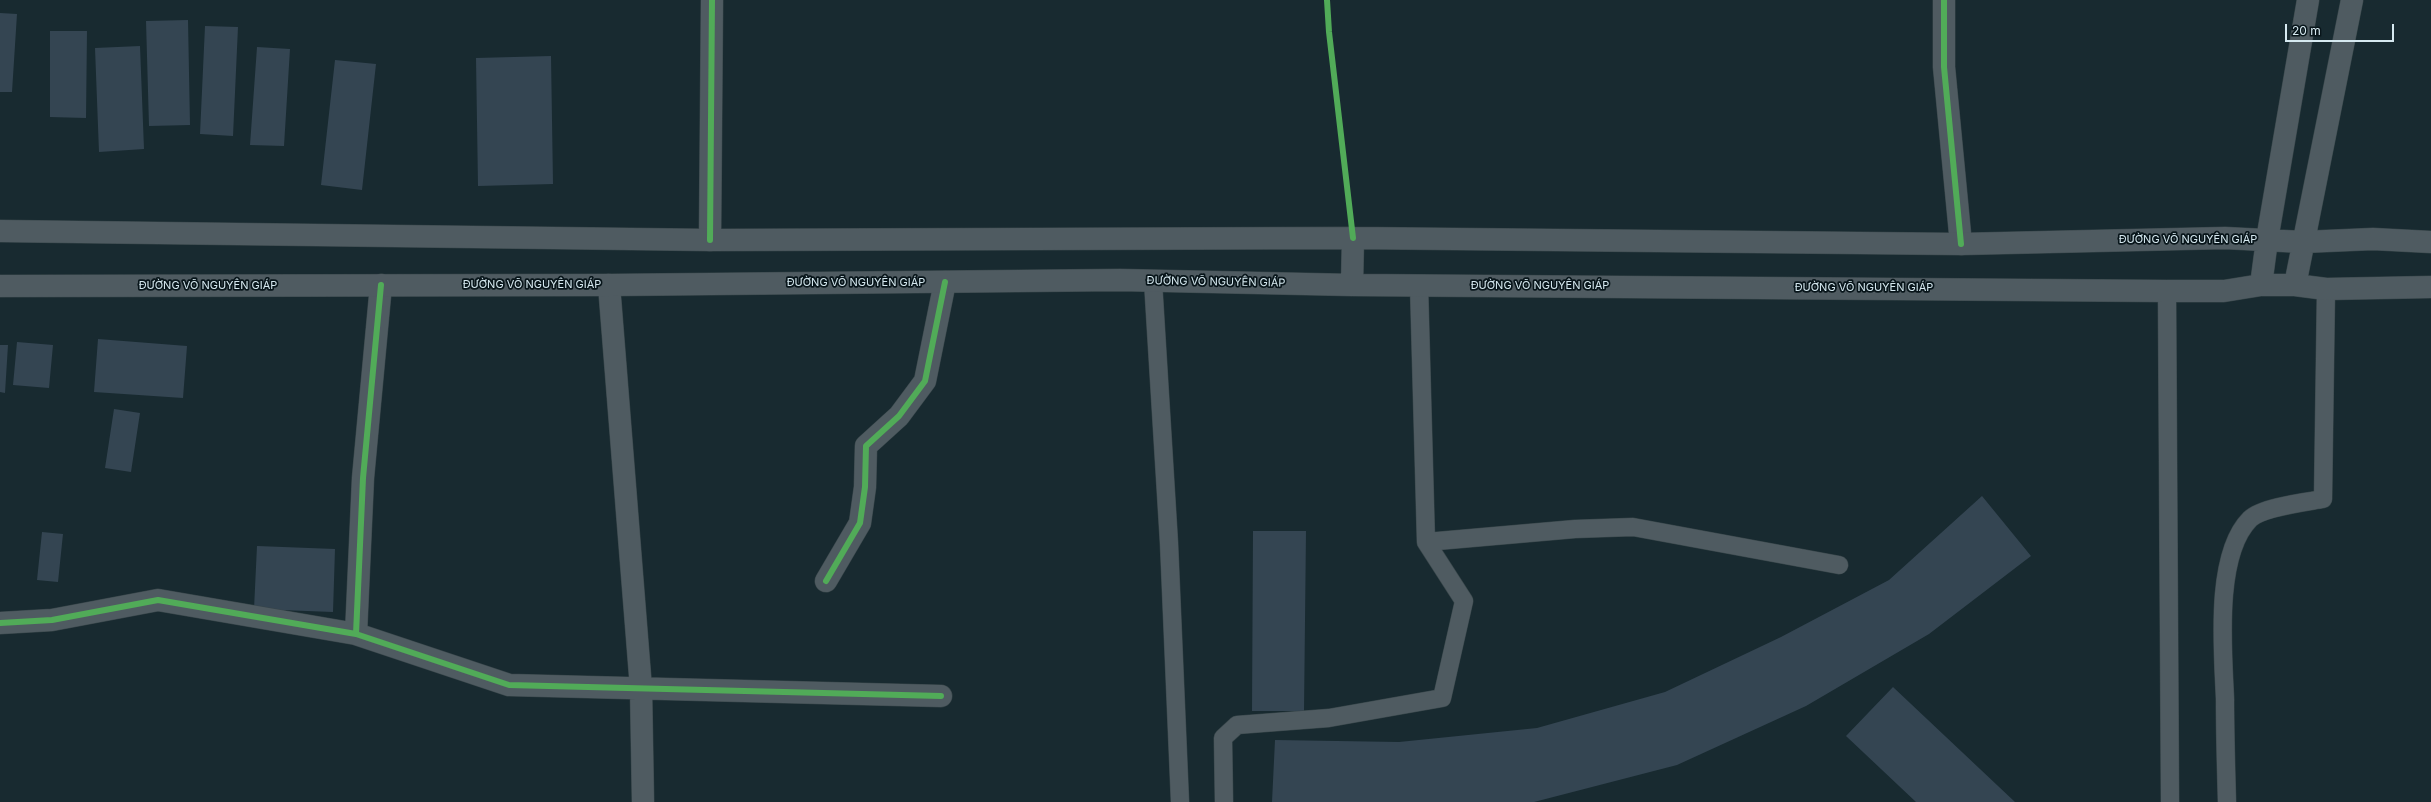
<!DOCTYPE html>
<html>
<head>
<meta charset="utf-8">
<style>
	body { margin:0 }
	#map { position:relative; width:2431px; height:802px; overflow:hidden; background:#182a30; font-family:Inter,sans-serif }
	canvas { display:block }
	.scale { position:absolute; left:2285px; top:24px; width:109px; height:18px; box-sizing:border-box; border:2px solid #d6e9f0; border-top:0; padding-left:5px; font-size:12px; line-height:14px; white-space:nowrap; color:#d6e9f0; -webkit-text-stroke:3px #08151a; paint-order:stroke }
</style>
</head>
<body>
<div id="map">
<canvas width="2431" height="802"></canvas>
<div class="scale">20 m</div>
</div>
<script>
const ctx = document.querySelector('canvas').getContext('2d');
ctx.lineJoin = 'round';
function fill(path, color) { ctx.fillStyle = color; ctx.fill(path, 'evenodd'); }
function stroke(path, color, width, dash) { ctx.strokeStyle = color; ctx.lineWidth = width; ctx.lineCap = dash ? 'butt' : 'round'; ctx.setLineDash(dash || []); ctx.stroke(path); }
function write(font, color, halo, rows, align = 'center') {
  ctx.font = font + ' Inter,sans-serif'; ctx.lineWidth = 3.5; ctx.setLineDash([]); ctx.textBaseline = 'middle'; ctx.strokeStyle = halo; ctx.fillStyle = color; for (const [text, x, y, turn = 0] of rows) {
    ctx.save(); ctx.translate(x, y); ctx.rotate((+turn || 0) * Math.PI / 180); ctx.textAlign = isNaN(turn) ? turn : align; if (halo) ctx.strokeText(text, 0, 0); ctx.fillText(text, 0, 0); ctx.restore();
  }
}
fill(new Path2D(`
	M0 13 17 14 12 92H0Z
	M188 20 190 125 149 126 146 21Z
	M205 26 238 27 233 136 200 134Z
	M50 31H87L86 118 50 117Z
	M140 46 144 149 99 152 95 48Z
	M257 47 290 49 284 146 250 145Z
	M551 56 553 184 478 186 476 58Z
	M335 60 376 64 362 190 321 185Z
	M98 339 187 346 183 398 94 392Z
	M17 342 53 345 49 388 13 385Z
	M0 345H8L5 393 0 392Z
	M114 409 140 413 131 472 105 468Z
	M1982 496 2031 556 1929 634 1806 706 1677 765 1534 802H1272L1275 740 1399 742 1537 728 1665 692 1781 637 1889 580Z
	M1253 531H1306L1304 711H1252Z
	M42 532 63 534 58 582 37 580Z
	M257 546 335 549 333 612 254 609Z
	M1893 687 2015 802H1916L1846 736Z`), '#344552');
const lane = new Path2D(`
	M1153 281 1169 543 1180 802
	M1419 285 1426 542 1575 529 1633 527 1839 565
	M2167 291 2170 802
	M1224 802 1223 738 1237 725 1329 718 1442 698 1464 601 1426 542
	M2227 802C2226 768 2225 733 2225 699 2223 651 2214 555 2250 519 2262 507 2306 502 2323 499L2326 289`);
const street = new Path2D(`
	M1944 0V67L1961 244
	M710 240 712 0
	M609 285 641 688 643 802
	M826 581 860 523 865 487 866 446 899 416 925 381 945 282
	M0 623 52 620 158 600 356 634 509 685 941 696
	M356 634 363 478 381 285`);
const secondary = new Path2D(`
	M0 231 710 240 1353 238 1961 244 2225 238 2303 242 2373 239 2431 242
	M1352 285 1353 238
	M2261 285 2267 240 2308 0
	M2295 285 2352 0
	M0 286 609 285 1120 280 1352 285 2167 291H2224L2261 285H2295L2326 289 2431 287`);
stroke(lane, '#38464a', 19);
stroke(street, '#38464a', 23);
stroke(secondary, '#38464a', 23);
stroke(lane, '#4f5b61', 18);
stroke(street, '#4f5b61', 22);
stroke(secondary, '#4f5b61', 22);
stroke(new Path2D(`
	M1327 0 1329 32 1353 238
	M1944 0V67L1961 244
	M710 240 712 0
	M826 581 860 523 865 487 866 446 899 416 925 381 945 282
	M0 623 52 620 158 600 356 634 509 685 941 696
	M356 634 363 478 381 285`), '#51ab58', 6);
write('11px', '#d6e9f0', '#08151a', [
	["ĐƯỜNG VÕ NGUYÊN GIÁP",2188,240],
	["ĐƯỜNG VÕ NGUYÊN GIÁP",1216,282,1],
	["ĐƯỜNG VÕ NGUYÊN GIÁP",856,283],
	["ĐƯỜNG VÕ NGUYÊN GIÁP",532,285],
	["ĐƯỜNG VÕ NGUYÊN GIÁP",208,286],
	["ĐƯỜNG VÕ NGUYÊN GIÁP",1540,286],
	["ĐƯỜNG VÕ NGUYÊN GIÁP",1864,288]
]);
</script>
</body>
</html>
